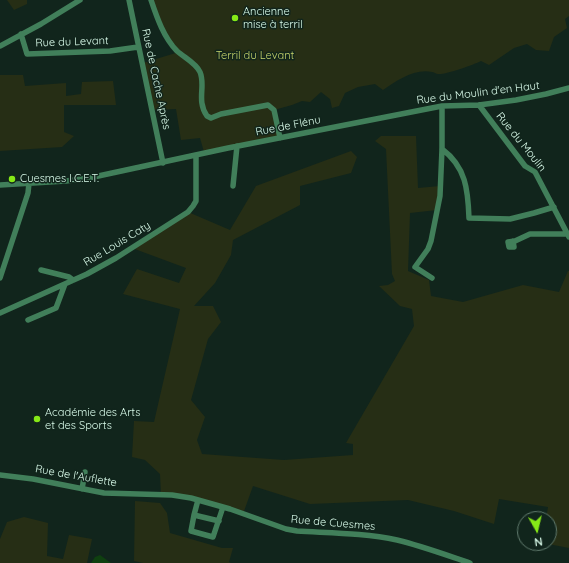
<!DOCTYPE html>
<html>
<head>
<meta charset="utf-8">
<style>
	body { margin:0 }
	#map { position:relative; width:569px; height:563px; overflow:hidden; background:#11251c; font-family:Quicksand,sans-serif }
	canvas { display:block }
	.north { position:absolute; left:517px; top:511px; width:40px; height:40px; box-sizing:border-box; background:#11251c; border:1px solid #617b6e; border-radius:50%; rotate:172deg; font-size:11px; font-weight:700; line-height:16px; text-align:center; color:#d9fbea }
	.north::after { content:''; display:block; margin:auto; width:14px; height:18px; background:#86e917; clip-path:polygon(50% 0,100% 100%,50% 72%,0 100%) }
</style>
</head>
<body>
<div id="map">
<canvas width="569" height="563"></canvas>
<div class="north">N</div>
</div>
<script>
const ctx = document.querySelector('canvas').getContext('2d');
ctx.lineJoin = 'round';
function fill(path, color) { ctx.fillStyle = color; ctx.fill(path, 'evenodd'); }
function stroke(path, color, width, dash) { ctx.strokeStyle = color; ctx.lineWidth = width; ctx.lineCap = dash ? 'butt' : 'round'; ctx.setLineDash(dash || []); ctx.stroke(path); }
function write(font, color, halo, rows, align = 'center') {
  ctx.font = font + ' Quicksand,sans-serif'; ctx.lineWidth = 3; ctx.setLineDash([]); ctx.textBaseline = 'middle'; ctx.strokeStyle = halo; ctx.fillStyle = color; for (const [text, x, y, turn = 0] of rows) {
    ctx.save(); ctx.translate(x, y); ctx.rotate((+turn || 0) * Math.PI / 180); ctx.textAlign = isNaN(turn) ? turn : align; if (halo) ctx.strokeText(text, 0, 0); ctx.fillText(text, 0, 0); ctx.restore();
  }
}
fill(new Path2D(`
	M7 0H27V4L14 10Z
	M151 0H569V16L565 19 567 28 554 37 549 51 536 50 527 44 514 48 489 65 481 61C473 65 445 75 438 74 436 74 434 72 432 72 415 68 396 81 383 90L375 84 358 87 345 93 339 106 332 108 330 99 321 92 310 102 302 101 292 105 274 110 280 138 204 152 200 138 181 140 176 109 152 110 143 63 179 52 167 39Z
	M0 75H23L25 86 66 83V96L81 94 82 82 113 81 116 105H64V132L74 136 62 147 0 151Z
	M381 136H416L418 188 440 186 437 210 410 213 408 271 429 280 431 296 463 302 523 285 559 292 568 271H569V548L543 543H549V519H546L548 507 499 499 494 524 454 511 408 500 310 504 253 486 243 514 191 498 161 495 160 474 145 460 132 457 134 421 154 422 180 309 123 294 137 269 179 283 186 268 132 248 188 212 230 230 256 186 351 151 357 157 351 173 300 186V205L233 240 231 255 215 283 194 306H213L221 322 208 339 191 400 205 417 197 440 202 454 284 460 353 455V444L346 443 414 326 412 309 400 306 379 286 388 285 395 281 392 274 386 149 375 141Z
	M135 501 160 503 167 513 170 533 222 548H233L229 562 231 563H143L134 561Z
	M24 517 48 523 47 556 63 559 69 535 92 539 87 563H0V539L7 522Z`), '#262e15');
fill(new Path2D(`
	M100 555 111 563H91L95 557Z`), '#0f4010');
stroke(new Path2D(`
	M129 0 163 163
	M151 0C157 18 164 38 177 51 185 58 196 63 200 72 206 86 196 100 207 116L211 118 221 114 268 105 274 110 280 138
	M21 34 27 54 110 51 138 47
	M0 46 41 24 80 0
	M479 105 525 166 535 172 569 237
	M442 149C466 167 468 190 469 218L510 219 534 213 554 207
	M0 185 66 181 89 178 228 148 442 106 479 105 516 100 546 94 569 88
	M233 186 237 146
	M513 241 514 247H509L508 242 515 241 530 234H568
	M41 270 69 277 73 280
	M0 278 28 193 29 183
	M432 278 415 267 428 249 431 241 440 196 442 149V106
	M0 313 87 274 116 258 188 212 193 206 196 201V155
	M28 320 56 308 65 284
	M0 475 33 479 104 493 172 495 191 498 230 509 286 529 297 531C330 533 365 533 397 540 422 546 446 555 470 563
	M82 489 85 472
	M198 500 194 515 219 521
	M194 515 191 531 213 537 223 507`), '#417f5a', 5.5);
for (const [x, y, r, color] of [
	[235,18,4,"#86e917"],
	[12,179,4,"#86e917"],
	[37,419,4,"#86e917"]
]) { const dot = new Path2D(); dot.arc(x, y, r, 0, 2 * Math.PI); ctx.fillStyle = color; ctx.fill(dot); stroke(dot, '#11251c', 1.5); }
write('11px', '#d9fbea', '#11251c', [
	["Ancienne",243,12],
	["mise à terril",243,25],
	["Cuesmes I.C.E.T.",20,179],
	["Académie des Arts",45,413],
	["et des Sports",45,426]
], 'left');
write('11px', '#d9fbea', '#11251c', [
	["Rue du Levant",72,42,-2],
	["Rue de Cache Après",156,79,78],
	["Rue du Moulin d'en Haut",478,93,-7],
	["Rue de Flénu",288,126,-11],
	["Rue du Moulin",521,142,51],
	["Rue Louis Caty",117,244,-31],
	["Rue de l'Auflette",76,476,10],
	["Rue de Cuesmes",333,523,5]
]);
write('11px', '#c8d56b', '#11251c', [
	["Terril du Levant",255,56]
]);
</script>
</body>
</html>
